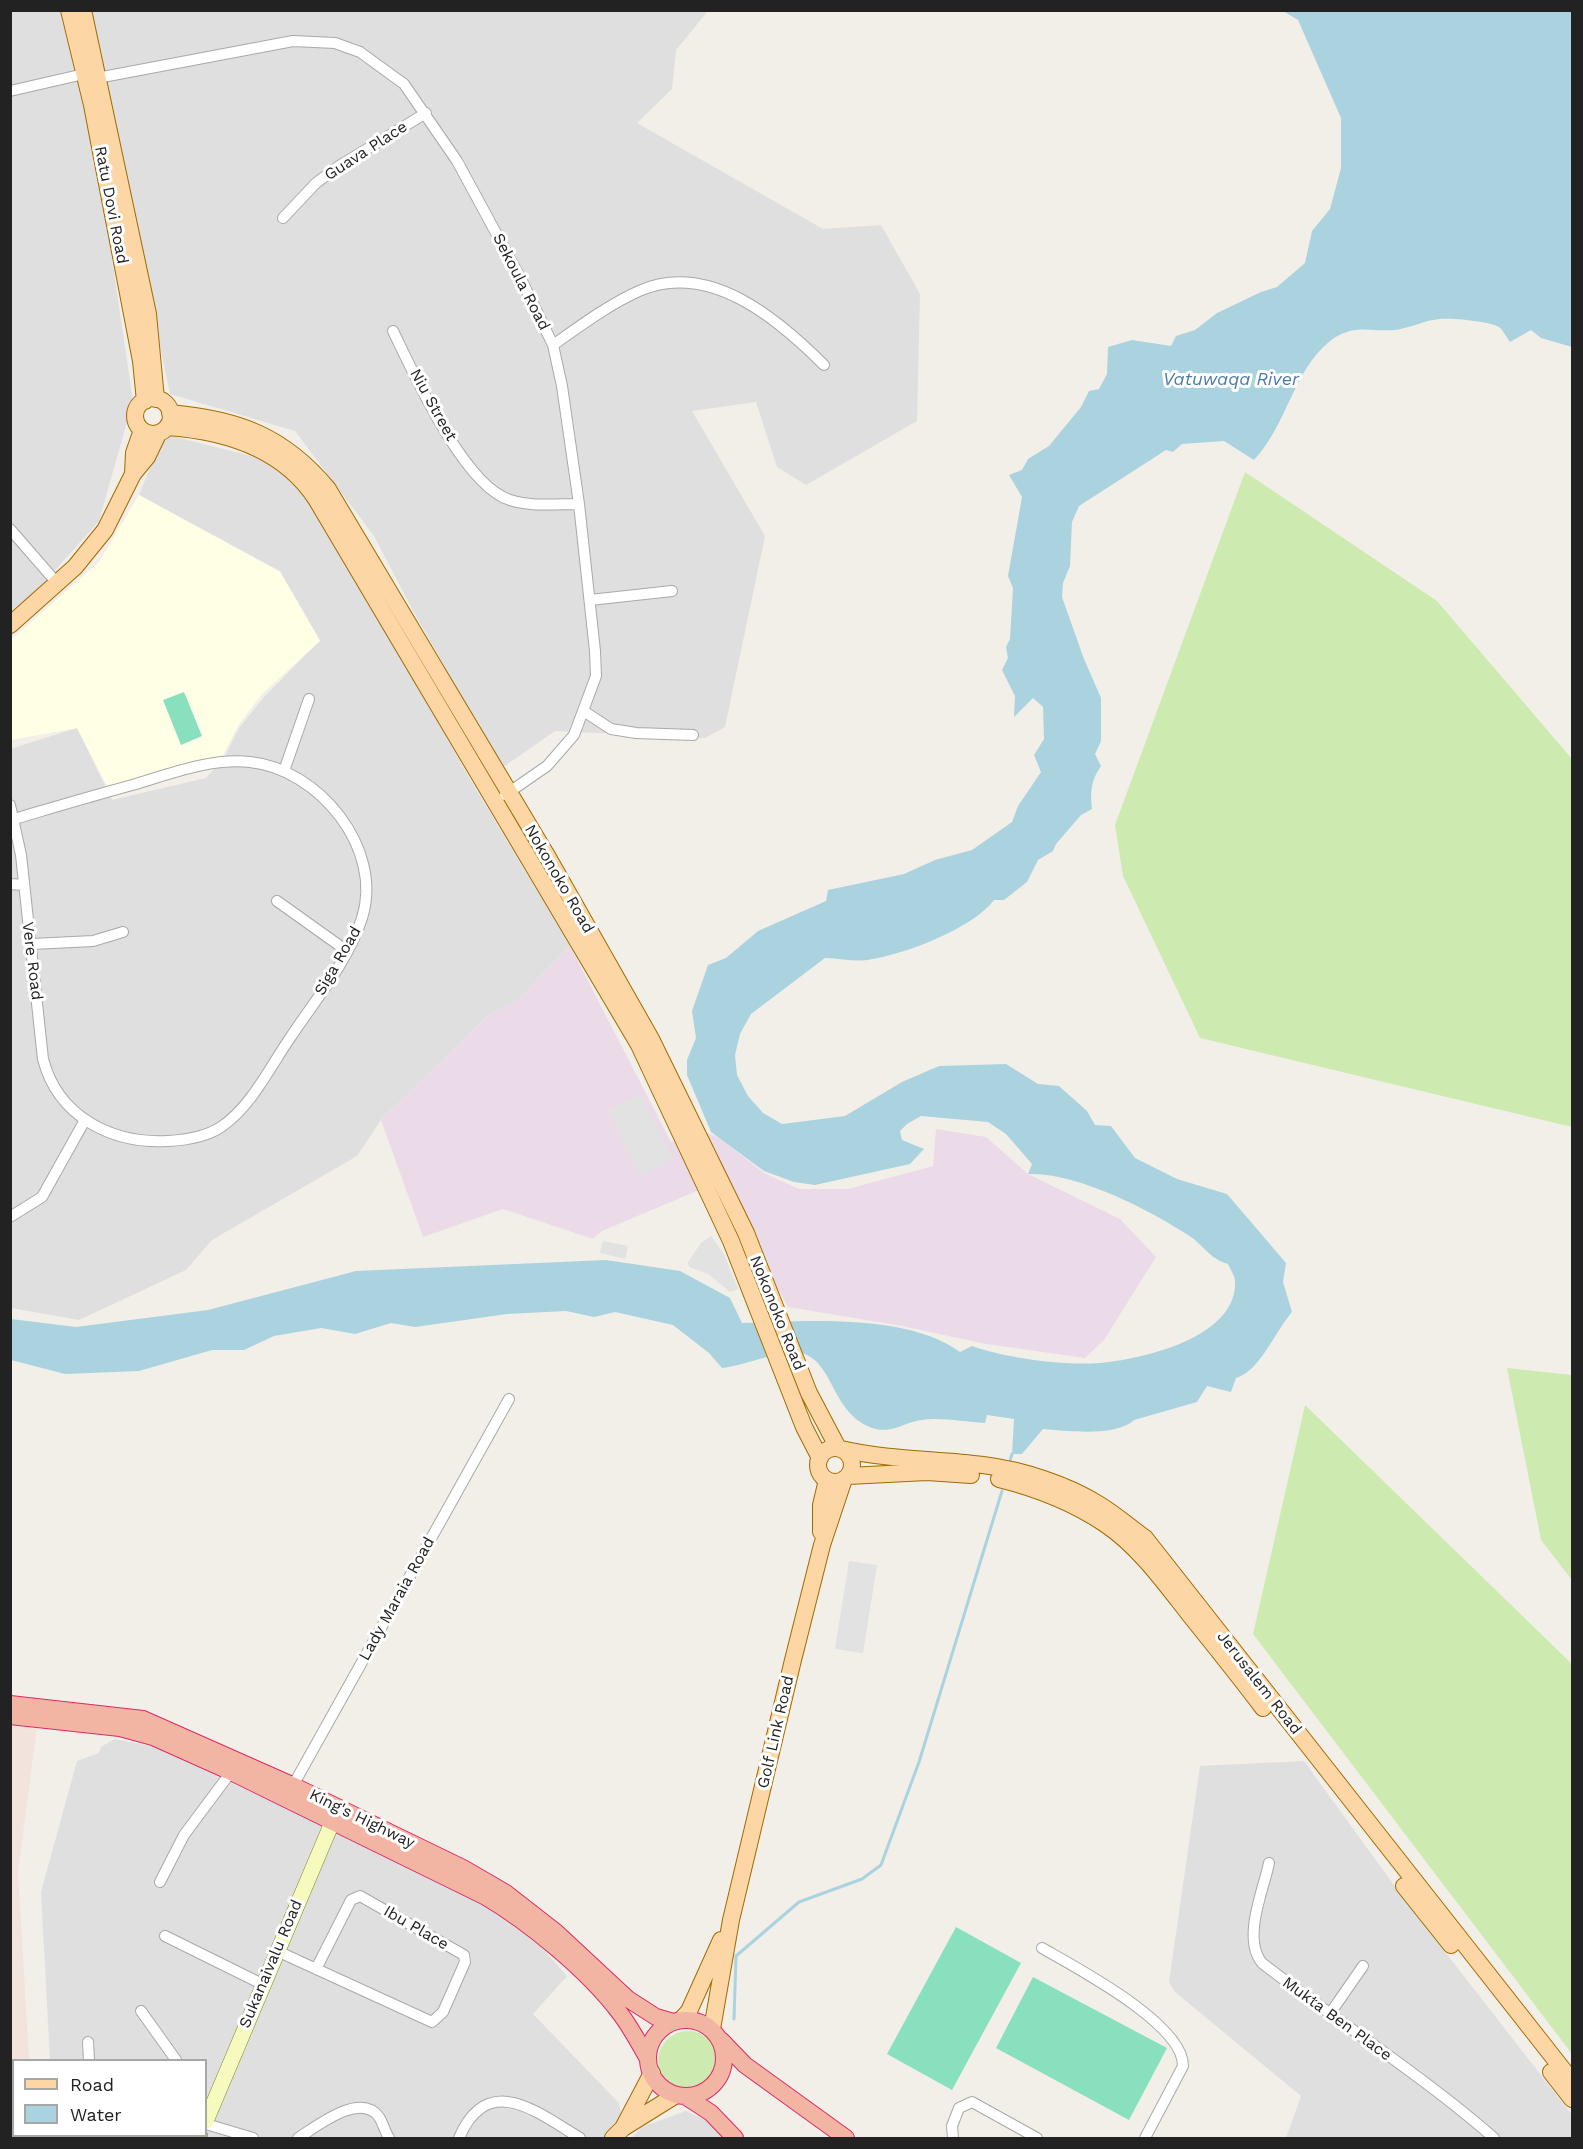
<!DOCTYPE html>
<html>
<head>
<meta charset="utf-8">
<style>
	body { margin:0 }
	#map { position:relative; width:1583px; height:2149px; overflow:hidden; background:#f2efe9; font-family:"Work Sans",sans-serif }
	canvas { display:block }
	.frame { position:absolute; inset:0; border:12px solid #222; pointer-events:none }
	.legend { position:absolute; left:12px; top:2059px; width:195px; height:78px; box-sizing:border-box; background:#fff; border:2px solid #a7a7a7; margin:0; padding:8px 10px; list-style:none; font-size:18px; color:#222 }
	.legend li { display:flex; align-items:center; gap:12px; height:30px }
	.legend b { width:30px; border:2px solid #a7a7a7 }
</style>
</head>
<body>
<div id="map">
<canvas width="1583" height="2149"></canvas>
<div class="frame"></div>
<ul class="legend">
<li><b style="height:8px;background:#fcd6a4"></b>Road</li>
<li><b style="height:16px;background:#aad3df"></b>Water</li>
</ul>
</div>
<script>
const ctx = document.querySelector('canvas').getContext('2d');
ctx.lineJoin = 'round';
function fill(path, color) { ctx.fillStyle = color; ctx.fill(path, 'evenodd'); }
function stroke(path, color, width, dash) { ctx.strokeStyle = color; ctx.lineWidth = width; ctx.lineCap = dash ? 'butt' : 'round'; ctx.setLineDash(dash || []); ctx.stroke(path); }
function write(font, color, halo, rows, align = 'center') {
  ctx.font = font + ' "Work Sans",sans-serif'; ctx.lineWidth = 6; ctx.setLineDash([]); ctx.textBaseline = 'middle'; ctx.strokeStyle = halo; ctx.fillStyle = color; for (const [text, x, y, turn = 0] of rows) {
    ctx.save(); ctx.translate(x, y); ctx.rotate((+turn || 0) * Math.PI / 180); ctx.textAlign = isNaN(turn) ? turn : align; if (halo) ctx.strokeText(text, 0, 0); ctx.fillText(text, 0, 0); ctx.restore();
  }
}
fill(new Path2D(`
	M11 11H61L97 157 133 401 99 521 34 594 11 613Z
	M91 11H708L676 50 672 89 637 123 823 229 881 225 920 294 917 421 806 485 777 467 756 402 692 411 765 536 725 727 705 738 555 731 502 768 411 607 374 536 295 431 170 394Z
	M164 434 263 459 311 495 464 769 570 946 516 1002 491 1013 381 1120 357 1156 212 1240 186 1270 79 1320 11 1308 10 749 77 728 112 800 206 778 224 758 239 728 264 697 320 640 280 571 139 495Z
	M114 1739 151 1746 509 1911 567 1976 533 2014 619 2103 622 2118 610 2138H48L50 2136H206V2060H50L41 1892 77 1761 99 1753 101 1747Z
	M1304 1761 1407 1903 1572 2115V2138H1286L1301 2096 1175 1992 1169 1982 1200 1766Z
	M686 2111 730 2132 733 2138H632L642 2127Z`), '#e0dfdf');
fill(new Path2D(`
	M570 946 671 1142 708 1133 721 1139 764 1173 799 1189H848L933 1166 936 1129 986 1137 1028 1174 1120 1219 1156 1257 1104 1340 1085 1358 986 1344 902 1326 788 1307 718 1182 602 1231 593 1239 503 1209 423 1237 381 1120 491 1013 516 1002Z`), '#ebdbe8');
fill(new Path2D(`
	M139 495 280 572 320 641 262 694 239 724 222 757 108 788 77 728 11 740 10 641 99 562Z`), '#ffffe5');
fill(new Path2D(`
	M11 1725 37 1728 18 1871 29 2060H14V2136H17L16 2138H10Z`), '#f3e3dd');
fill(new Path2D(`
	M1245 472 1437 601 1572 759V1127L1200 1038 1123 876 1115 825Z
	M1507 1368 1572 1375V1580L1541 1540Z
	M1305 1405 1572 1664V2054L1253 1634Z
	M658 2061a30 30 0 1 1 60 0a30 30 0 1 1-60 0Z`), '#cdebb0');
fill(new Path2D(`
	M184 692 202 736 181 745 163 700Z
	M956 1927 1021 1963 952 2090 887 2054Z
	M1033 1977 1167 2048 1129 2120 996 2048Z`), '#88e0be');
fill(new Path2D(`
	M641 1095 673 1160 639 1176 608 1110Z
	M711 1236 724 1254 738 1289 730 1292 708 1274 689 1267 688 1262 701 1243Z
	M603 1241 628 1246 625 1259 600 1253Z
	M849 1561 877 1565 863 1653 835 1649Z`), '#e2e2e2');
fill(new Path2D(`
	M1283 11H1572V347L1541 338 1531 330 1510 342C1507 338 1503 330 1499 327 1488 321 1452 318 1440 319 1425 320 1410 328 1395 330 1370 332 1353 323 1330 341 1293 371 1287 425 1254 460L1224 441 1182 444 1173 452 1166 450 1079 506 1072 522 1070 566 1063 583 1062 597 1084 659 1101 698V741L1095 754 1101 766C1091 780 1090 792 1092 809L1081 815 1056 844 1053 851 1038 860 1027 882 1004 900H994C972 929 903 955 867 960 854 962 838 958 825 958L751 1014 740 1034 735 1055 737 1075 748 1096 763 1113 782 1124 845 1116 902 1082 939 1066 1006 1064 1038 1084 1059 1086 1087 1111 1095 1125 1111 1126 1135 1158 1177 1179 1227 1194 1286 1263 1283 1282 1292 1312C1274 1333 1260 1371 1236 1378L1231 1392 1207 1386 1197 1402 1134 1420C1116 1437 1068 1431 1043 1429L1022 1454H1012L1014 1419 987 1415 985 1423C965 1422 941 1417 921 1420 905 1422 894 1433 876 1429 828 1416 836 1354 794 1352 779 1351 742 1366 722 1368L709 1353 673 1325 615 1312 594 1317 566 1311 507 1314 415 1327 391 1323 355 1334 321 1328 274 1336 244 1350H212L139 1371 65 1374 11 1360V1319L76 1327 208 1310 356 1271 606 1260 680 1271 730 1298 742 1323C805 1321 907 1313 960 1352L972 1346C1009 1359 1071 1367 1109 1362 1150 1357 1238 1335 1235 1281 1235 1276 1230 1269 1228 1264 1208 1258 1204 1245 1188 1235 1148 1209 1076 1172 1028 1174L1032 1164 1006 1134 988 1122 921 1116 907 1124 900 1131 902 1140 924 1149 910 1164 815 1185 794 1182 764 1171 711 1132 687 1075V1060L696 1038 692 1011 708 965 726 958 758 931 826 901 828 890 904 874 935 860 972 850 1012 822 1018 806 1041 772 1034 755 1044 739 1043 707 1033 698 1014 717 1015 696 1002 670 1008 658 1006 647 1010 639 1013 588 1008 576 1022 497 1009 475 1022 470 1028 459 1049 446 1081 407 1089 391 1099 389 1107 374 1108 347 1132 340 1171 346 1176 336 1195 330 1217 313 1261 292 1277 287 1305 263 1312 231 1330 209 1341 168V118L1298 20Z`), '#aad3df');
stroke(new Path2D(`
	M1010 1461 1012 1454
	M734 2019 736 1956 799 1902 862 1879 881 1865 919 1762 1002 1491`), '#aad3df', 3);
const minor = new Path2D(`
	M92 79 293 41 335 43 360 52 404 84 457 161 522 281 553 345 562 386 579 504 595 651 596 676 574 735 547 766 505 795
	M10 91 84 74
	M283 218 316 183 339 166 426 113
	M393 331C414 374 464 486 510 500 531 507 557 504 579 504
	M553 345C580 326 608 305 639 291 709 260 778 319 824 365
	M10 529 57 583
	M590 600 672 591
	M585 712 611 729 636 733 693 735
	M284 771 309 699
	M10 805 21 855 43 1059C58 1117 112 1144 168 1141 186 1140 206 1137 221 1127 251 1107 270 1067 290 1038 315 1000 348 962 362 918 384 849 319 769 250 762 212 758 172 773 136 784 95 795 55 807 14 819
	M10 884 23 885
	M277 901 347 951
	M32 944 93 941 123 932
	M10 1217 42 1197 85 1120
	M291 1789 509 1399
	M1269 1863C1263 1892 1242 1938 1262 1963 1339 2023 1422 2075 1494 2138
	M160 1882 184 1835 231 1772
	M165 1936 262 1984
	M1042 1948C1075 1967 1184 2024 1183 2066L1145 2138
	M277 1951 432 2022 443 2012 465 1962 464 1955 360 1896 351 1900 316 1969
	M141 2011 176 2060
	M1329 2015 1363 1966
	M88 2042 89 2060
	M206 2124 253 2138
	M107 2138 108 2136
	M298 2138C316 2127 360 2091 379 2117 383 2123 385 2132 389 2138
	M459 2138C488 2071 537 2112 580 2138
	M953 2138 952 2126 959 2108 972 2102 1037 2138`);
const secondary = new Path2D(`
	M206 2121 337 1811
	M199 2138 200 2136`);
const primary = new Path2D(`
	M69 10 92 105 141 361 145 401
	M83 10 148 314 156 399
	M135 416a18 18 0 1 1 36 0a18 18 0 1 1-36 0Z
	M170 413C238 419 284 436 328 489L546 854 651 1039 746 1233 809 1393 838 1448
	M167 427C225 431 283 448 316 499L639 1045 731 1241 804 1427 820 1458
	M133 474 134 453 142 430
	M10 625 75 567 105 530 133 474 147 457 158 434
	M818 1465a17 17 0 1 1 34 0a17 17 0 1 1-34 0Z
	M841 1449C888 1460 936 1459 983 1465 1022 1470 1067 1484 1100 1505 1116 1515 1130 1527 1145 1538L1572 2081
	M848 1476 927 1472 971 1475
	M999 1479C1035 1488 1074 1503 1105 1524 1139 1547 1164 1582 1189 1614 1214 1645 1239 1676 1263 1708
	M821 1532V1505L827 1480
	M1404 1886 1451 1945
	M681 2020 689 2011 721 1940
	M712 2029 731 1920 793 1660 822 1545 844 1479
	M1551 2072 1572 2099
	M623 2128 676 2095
	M613 2138 623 2128 652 2073`);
const trunk = new Path2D(`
	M10 1704 143 1719 292 1785 463 1868 506 1893 556 1932 628 1999 656 2017 673 2022
	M10 1716 120 1728 153 1737 231 1772 486 1897C530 1923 588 1971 619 2012 630 2026 639 2043 648 2059
	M648 2058a38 38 0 1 1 76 0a38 38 0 1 1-76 0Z
	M721 2040 745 2065 846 2138
	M685 2096 711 2113 735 2138`);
stroke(minor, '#a9a9a9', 12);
stroke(secondary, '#707d05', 16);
stroke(primary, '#a06b00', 18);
stroke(trunk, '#dc2a67', 18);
stroke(minor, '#fff', 10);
stroke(secondary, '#f7fabf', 15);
stroke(primary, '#fcd6a4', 16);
stroke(trunk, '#f2b4a3', 16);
write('16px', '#222', '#fff', [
	["Guava Place",366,151,-33],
	["Ratu Dovi Road",111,205,79],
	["Sekoula Road",521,282,63],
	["Niu Street",433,405,61],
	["Nokonoko Road",559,879,60],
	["Vere Road",32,961,83],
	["Siga Road",338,961,-60],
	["Nokonoko Road",777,1313,68],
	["Lady Maraia Road",397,1599,-61],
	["Jerusalem Road",1259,1683,52],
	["Golf Link Road",776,1732,-77],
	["King's Highway",362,1819,26],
	["Ibu Place",416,1928,30],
	["Sukanaivalu Road",271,1964,-67],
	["Mukta Ben Place",1337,2019,36]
]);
write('italic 18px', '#4a7aab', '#fff', [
	["Vatuwaqa River",1231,380]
]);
</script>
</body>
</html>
